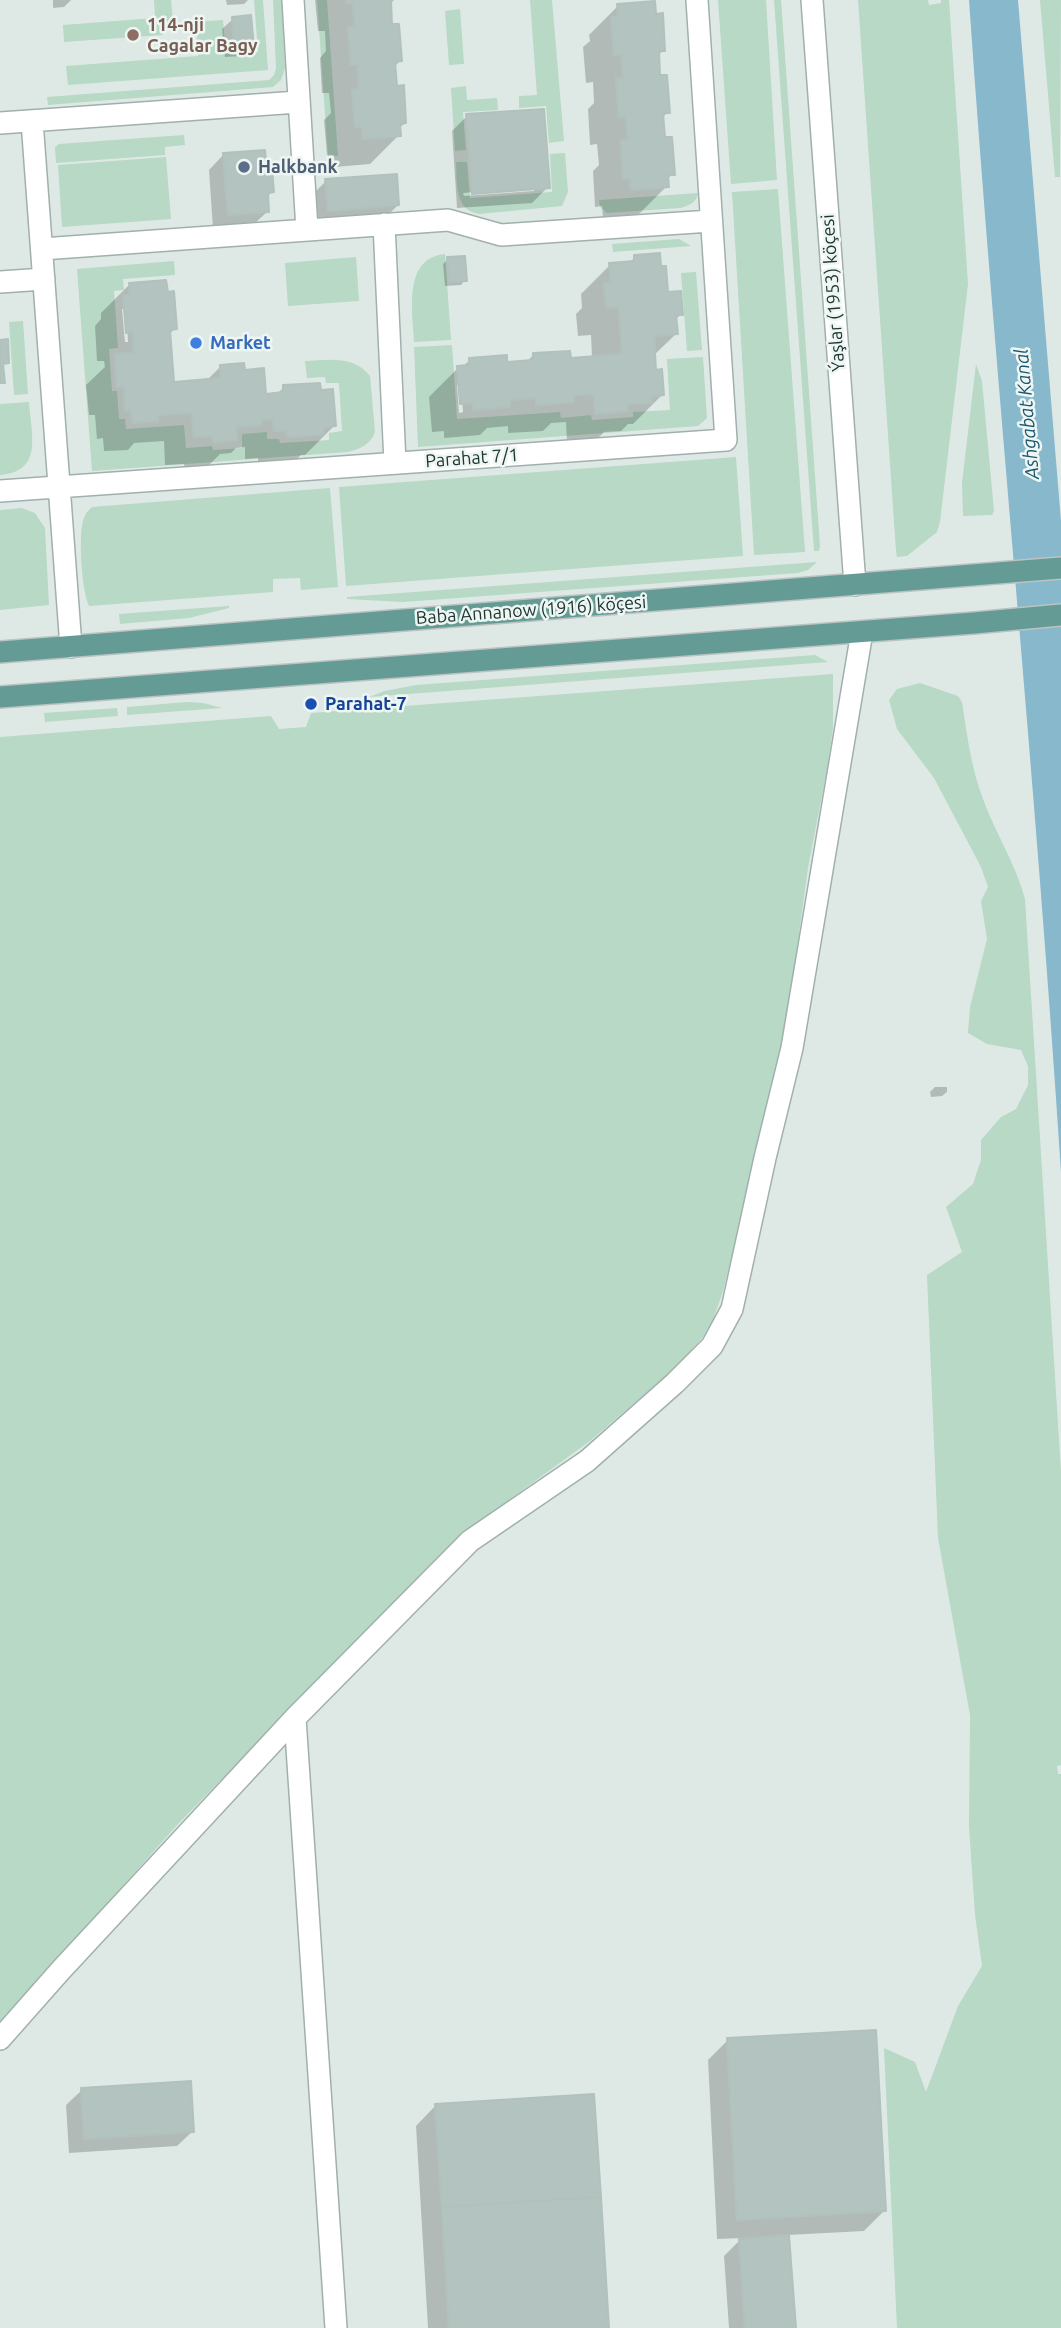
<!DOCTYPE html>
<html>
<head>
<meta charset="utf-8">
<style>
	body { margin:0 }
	canvas { display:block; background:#dee9e5 }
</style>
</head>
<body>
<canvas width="1061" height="2328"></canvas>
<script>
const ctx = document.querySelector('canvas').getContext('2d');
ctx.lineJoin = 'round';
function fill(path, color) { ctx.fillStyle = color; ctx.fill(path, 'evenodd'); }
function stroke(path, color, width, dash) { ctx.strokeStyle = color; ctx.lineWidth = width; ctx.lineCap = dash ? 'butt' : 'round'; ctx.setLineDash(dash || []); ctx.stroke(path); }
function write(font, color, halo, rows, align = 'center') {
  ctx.font = font + ' Ubuntu,sans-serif'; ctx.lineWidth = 5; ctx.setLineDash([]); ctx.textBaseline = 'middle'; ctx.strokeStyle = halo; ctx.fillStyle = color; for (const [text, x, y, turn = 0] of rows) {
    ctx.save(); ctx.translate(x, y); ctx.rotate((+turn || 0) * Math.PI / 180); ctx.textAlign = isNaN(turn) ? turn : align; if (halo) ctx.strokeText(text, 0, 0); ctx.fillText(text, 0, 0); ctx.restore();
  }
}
fill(new Path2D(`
	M154 0H171L173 22 162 35 64 42 63 25 155 18Z
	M254 0H263L268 70 68 85 66 66 198 56 196 22 223 20 226 54 258 52Z
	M273 0H282L285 68 281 80 273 87 48 105 47 97 269 80 274 75 276 68Z
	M317 0H327L338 156 328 157Z
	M530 0H552L564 141 549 143 546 106 519 108V96L537 95Z
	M718 0H766L777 180 731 184Z
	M774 0H781L820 546 819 551H814Z
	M858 0H928L929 5 941 3V0H949L968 284 940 522 937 532 907 556 897 557 896 551Z
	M1040 0H1061L1060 177H1055Z
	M460 9 464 64 449 65 445 11Z
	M466 86 467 100 497 98 498 110 463 112 466 150 455 151 451 88Z
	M184 135 185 145 165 147V155L56 163 55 147 59 144Z
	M565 153 568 192 562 206 479 214C454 210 457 182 456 162H467L470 198 552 192 550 154Z
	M166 157 171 219 62 227 58 165Z
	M778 189 805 552 754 555 732 192Z
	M698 193C697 202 689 206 680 208L607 213 600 207 599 200Z
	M679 239 691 246 613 252 612 244Z
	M445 254 451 340 414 342C413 313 402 258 445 254Z
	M356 257 359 301 288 306 285 263Z
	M174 261 175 275 123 279 124 290 114 291 118 348 109 349 112 391H117L119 419H125L126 429 184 425 186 448 212 446 213 450 242 448V434L267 432V439H279L280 443 329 440V433L342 431 339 383H326L325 377 307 378 305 361C328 360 354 355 370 376L375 432C371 444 359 450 347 452L92 471 77 269Z
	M696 272 702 350 687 351 681 273Z
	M23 321 28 394 14 395 9 322Z
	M452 345 457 419 560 412 561 418 591 415 592 420 633 417V412L670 410 667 359 703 357 707 418 698 426 418 447 414 347Z
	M976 364 982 381 994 511 992 515 963 516 962 483Z
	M29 402C31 433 44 472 0 475V404Z
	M736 457 743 556 346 586 339 487Z
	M330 488 338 587 301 590 300 578 273 579V592L89 606C82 591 79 544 82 526 83 518 86 512 92 507Z
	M22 508 35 513 45 528 49 605 0 610V510Z
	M817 562 808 570 798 573 403 602 347 599V597Z
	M229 606V608L189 618 120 624 119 614Z
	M815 655 828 662 369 697 385 691 416 685Z
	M833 674V728L827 769 808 868 783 1049 723 1291 713 1320 702 1338 676 1367 590 1441 462 1534 421 1574 178 1824 0 2023V737L271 716 279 729 306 727 311 713Z
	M920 683 958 696 962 702C967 735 971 767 983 799 995 833 1016 864 1025 899L1061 1472V1765L1057 1766 1058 1774H1061V2328H897L884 2048 915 2062 926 2092 958 2006 982 1966 975 1915 969 1826 970 1715 938 1538 927 1275 962 1252 946 1207 973 1184 981 1160V1140L1001 1117 1016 1109 1028 1085V1066L1021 1050 987 1044 968 1033 970 1007 987 939 981 901 988 887 981 867 934 778 897 729 889 700 897 689Z
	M187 702 203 703 222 708 127 715V707Z
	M117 708 118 716 45 722 44 713Z`), '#b7d9c5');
fill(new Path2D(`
	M969 0H1018L1061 521V1172C1036 781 996 391 969 0Z`), '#88b8cc');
fill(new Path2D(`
	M53 0H71L64 7 53 8Z
	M226 0H248L244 4 227 5Z
	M315 0H394L389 5 391 26 400 61 394 67 395 88 405 123 398 129 399 135 370 164 335 167 334 155H327L324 120 331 113 329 93H322L320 58 326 51 325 31H318Z
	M618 6 664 50 657 56 659 77 668 112 662 118 663 139 673 174 666 180 667 186 638 215 603 218 602 206 595 207 593 171 599 165 597 144 590 145 588 109 594 103 593 82 586 83 583 47 590 41 589 35Z
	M233 19 252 46 242 56 225 57 222 29Z
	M467 116 548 187 532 203 457 208 452 131ZM534 187V191L464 196 463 193Z
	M224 154 265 173 272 192 267 197 268 211 252 226 213 229 209 170Z
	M326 181 398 205 388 215 318 220 316 191Z
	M635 257 681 314 675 320 676 334 653 356 654 372 662 395 633 424H628L621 431 604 432 597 439 567 442 566 422 551 423 543 431 508 433V426L487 428 480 435 444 438V431L432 432 429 397 458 368 462 367 470 360 505 364 526 363 533 355 569 360 592 358 591 335 578 336 576 314 582 308 581 294 610 265 628 264ZM457 385H461L463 412 459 413Z
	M448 259 465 280 461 285 445 286 443 264Z
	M130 284 175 328 169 335 173 384 206 381 220 367 243 371 264 395H276L284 387 334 426 305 455H301L293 463 258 465V458L245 459V447L236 448 231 453 220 454 206 468 185 470 184 464 165 465 164 441 134 443 128 450 104 451 103 438 97 439 95 415H89L86 385 105 367 104 361H97L95 326 101 319V313ZM122 309H126L128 342H125Z
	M935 1087H947V1092L942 1096 931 1097 930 1092Z
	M728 2040 884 2211 864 2231 788 2235 794 2328H729L724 2256 742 2238 717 2239 708 2060Z
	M82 2090 193 2131 177 2146 69 2153 66 2105Z
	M436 2105 607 2328H428L416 2126Z`), '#0003');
const building = new Path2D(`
	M346 0H391L392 24H399L402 61 395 62 397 86 404 85 406 123 400 124 401 136 363 139 362 127H355L352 89H359L358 65H351L348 27H355L353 3H346Z
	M655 1 656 14 663 13 665 51H659L660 75H667L670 113H663L665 137H672L675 175H668L669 187 631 190 630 178 623 179 621 140H628L625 116 619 117 616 78H623L621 54 614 55 611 17 618 16 617 4Z
	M251 15 254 47 234 48 232 17Z
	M544 109 550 188 472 194 466 114Z
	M265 150 267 171 272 170 274 192 268 193 269 212 228 215 223 153Z
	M397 174 399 205 328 211 325 179Z
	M660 253 661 266H666L668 292 681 291 683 315H676L678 334 654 336 656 370 662 369 664 395 651 397 652 403 627 404 628 411 595 414 594 394 574 395V402L536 405V398L510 400V407L473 410 472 403 460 404 457 366 469 365V358L507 355V362L533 360V353L570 351 571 358 622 354 619 307 606 308 604 283H611L609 263 634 261V255Z
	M465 256 467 281 449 282 447 257Z
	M166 280 168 292 174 291 177 329 170 330 174 382 220 378V365L244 363 245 370 264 368 266 394 283 392V385L320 383 321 390 333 389 336 426 324 427V434L287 437 286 430 274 431 273 419 261 420 262 425 236 427 237 440 213 442V436L194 437 192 413 158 415V421L133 423 131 410 125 411 124 386 117 387 115 354 134 353 133 332 126 333 123 295H130L129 283Z
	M8 339 9 363 3 364 5 383H0V340Z
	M876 2030 886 2211 737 2220 727 2038Z
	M191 2081 194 2132 84 2139 81 2088Z
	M594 2094 601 2197 442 2207 435 2104Z
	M601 2197 609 2328H449L442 2207Z
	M789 2235 796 2328H745L739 2239Z`);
fill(building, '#b3c3bf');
stroke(building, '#b1c2bd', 2);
const minor = new Path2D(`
	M293 0 307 230
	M812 0 855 585
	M32 121 71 647
	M0 123 298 102
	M384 224 395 463
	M42 249 448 220 501 235 711 221
	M0 282 44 279
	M0 491 726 440 697 0
	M295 1718 336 2328
	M0 2039 61 1970 295 1718 470 1541 587 1461 675 1383 712 1346 732 1309 765 1158 792 1048 862 632`);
const major = new Path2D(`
	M0 652 1061 568
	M0 697 974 623 1061 615`);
stroke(minor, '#a1b0ac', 24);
stroke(major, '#bcc3c2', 24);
stroke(minor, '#fff', 21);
stroke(major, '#649c95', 21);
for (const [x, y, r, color] of [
	[133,35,7,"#8d6e63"],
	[244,167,7,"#5c6f8a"],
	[196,343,7,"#3f7fe0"],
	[311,704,7,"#1a4fb4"]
]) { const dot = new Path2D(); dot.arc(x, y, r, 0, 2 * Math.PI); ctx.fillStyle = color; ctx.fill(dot); stroke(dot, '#eef6f3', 2.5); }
write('bold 18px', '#785e54', '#eef6f3', [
	["114-nji",147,25],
	["Cagalar Bagy",147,46]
], 'left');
write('bold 18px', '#4e5e75', '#eef6f3', [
	["Halkbank",258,167]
], 'left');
write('18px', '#203734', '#eef6f3', [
	["Ýaşlar (1953) köçesi",833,293,-94],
	["Parahat 7/1",472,458,-4],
	["Baba Annanow (1916) köçesi",531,610,-4]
]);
write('bold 18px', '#366cbe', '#eef6f3', [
	["Market",210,343]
], 'left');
write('bold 18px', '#164399', '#eef6f3', [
	["Parahat-7",325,704]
], 'left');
write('italic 19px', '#1e566f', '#eef6f3', [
	["Ashgabat Kanal",1027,414,-95]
]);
</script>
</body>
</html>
